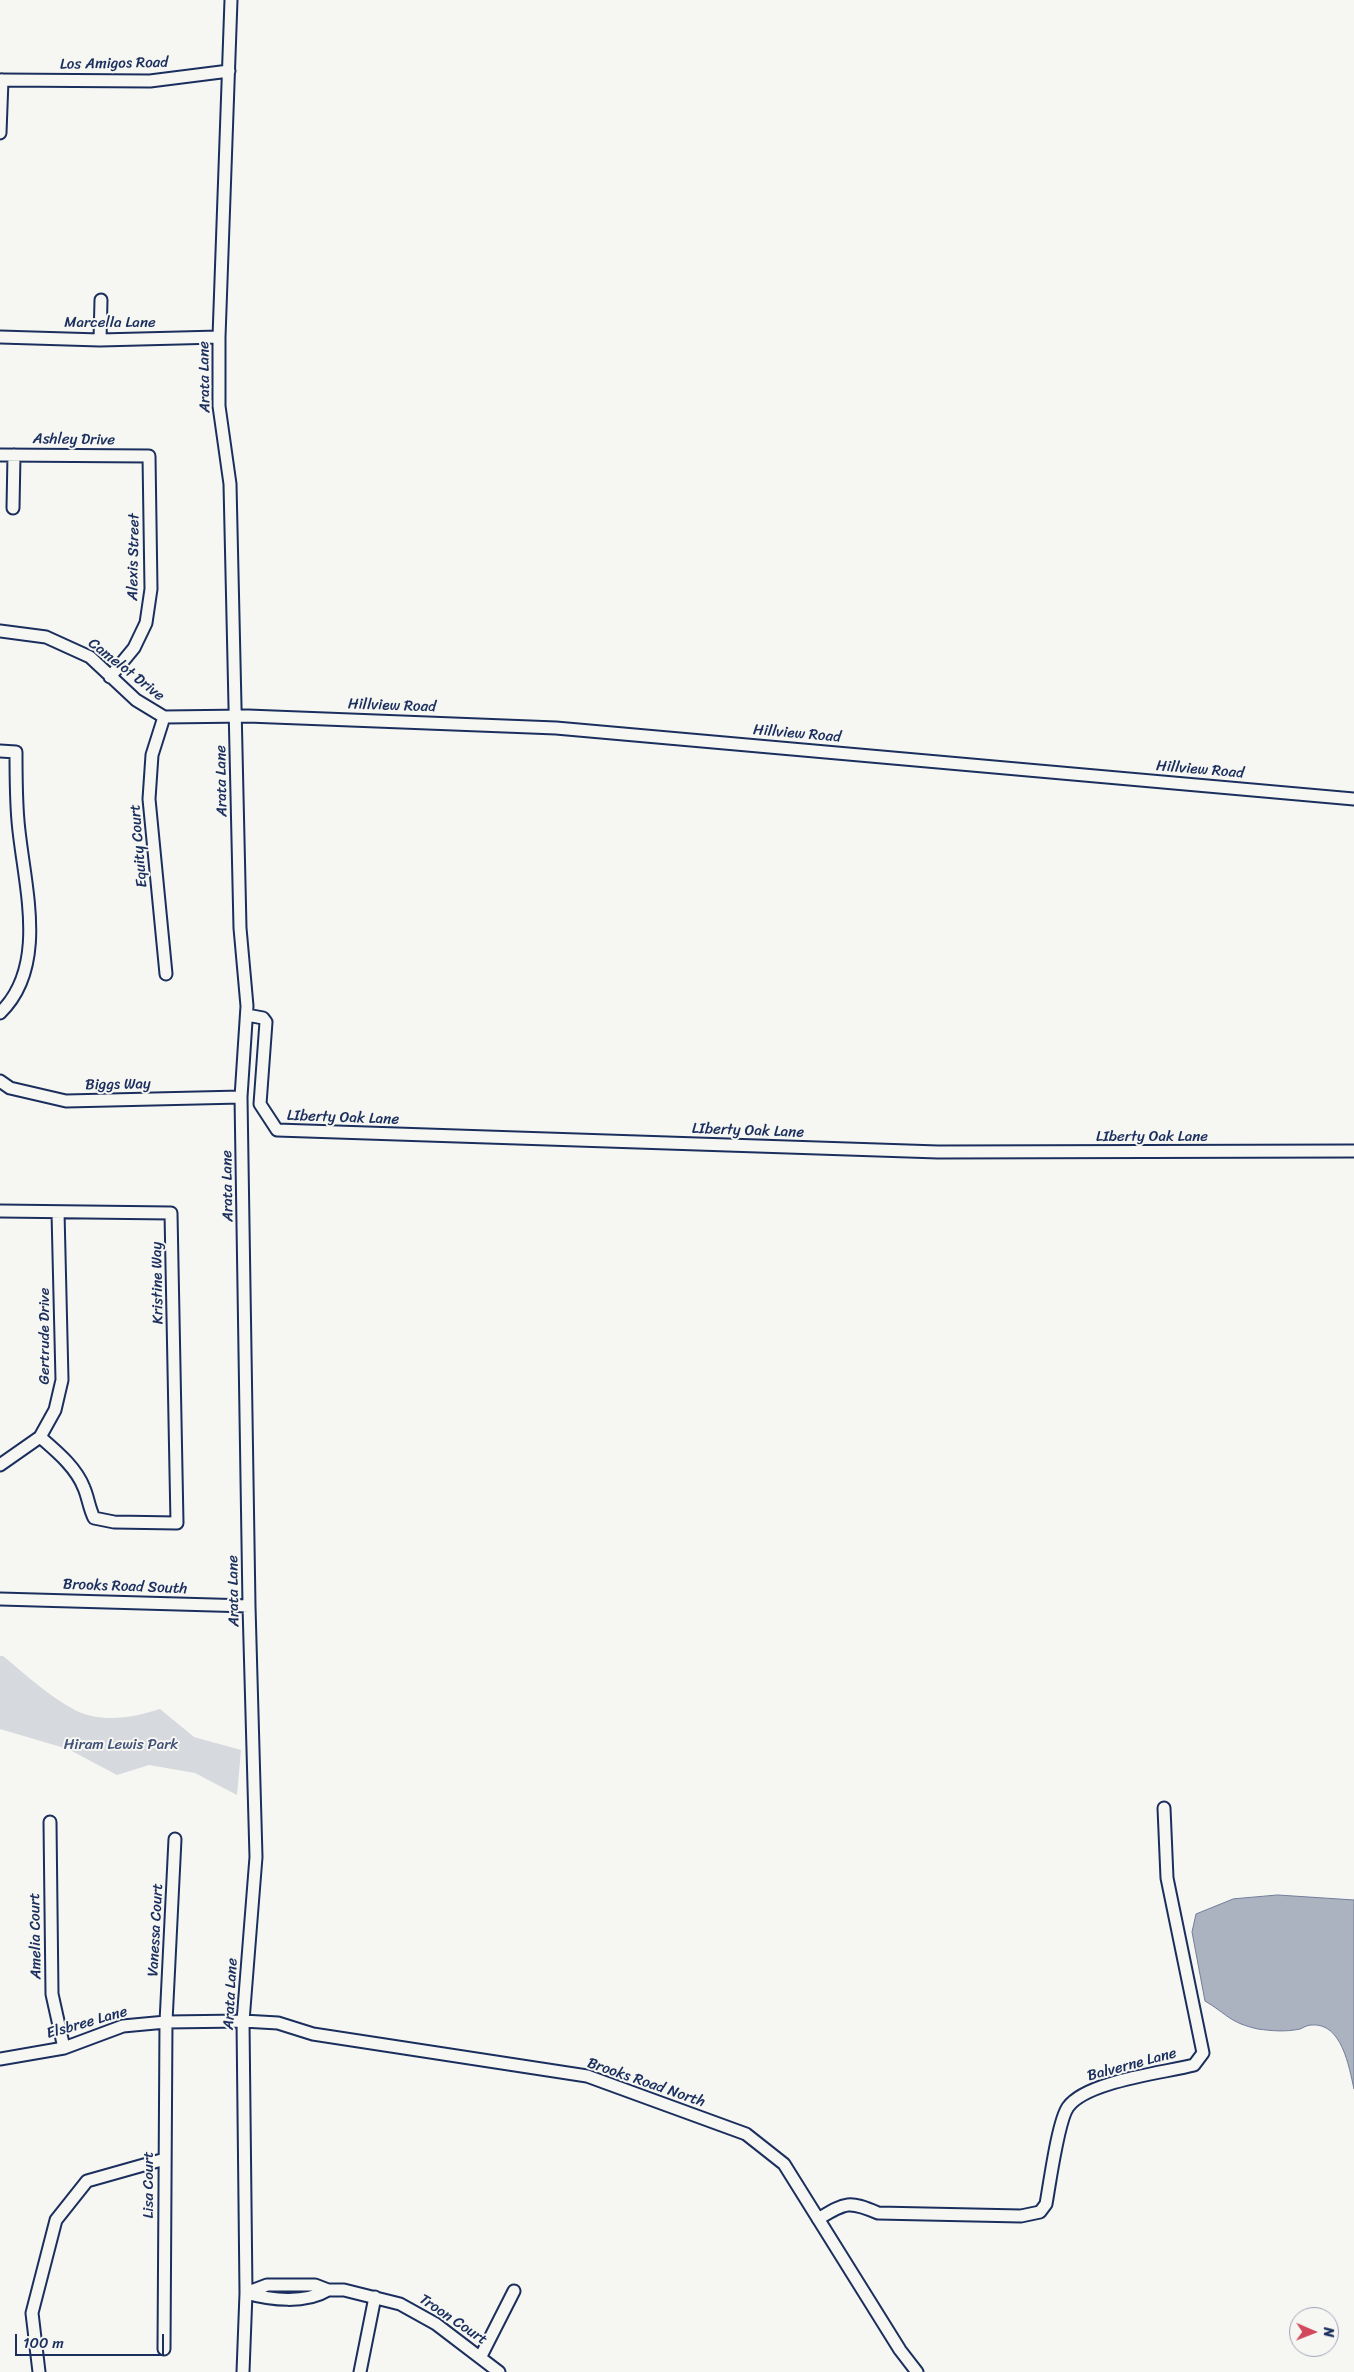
<!DOCTYPE html>
<html>
<head>
<meta charset="utf-8">
<style>
	body { margin:0 }
	#map { position:relative; width:1354px; height:2372px; overflow:hidden; background:#f6f6f2; font-family:Sriracha,sans-serif }
	canvas { display:block }
	.north { position:absolute; left:1289px; top:2307px; width:50px; height:50px; box-sizing:border-box; background:#f6f6f2; border:1px solid #9ea6b7; border-radius:50%; rotate:91deg; font-size:14px; font-weight:700; line-height:20px; text-align:center; color:#1b2f5e }
	.north::after { content:''; display:block; margin:auto; width:18px; height:22px; background:#d1495b; clip-path:polygon(50% 0,100% 100%,50% 72%,0 100%) }
	.scale { position:absolute; left:15px; top:2334px; width:149px; height:22px; box-sizing:border-box; border:2px solid #1b2f5e; border-top:0; padding-left:6px; font-size:15px; line-height:18px; white-space:nowrap; color:#1b2f5e; -webkit-text-stroke:4px #f6f6f2; paint-order:stroke }
</style>
</head>
<body>
<div id="map">
<canvas width="1354" height="2372"></canvas>
<div class="north">N</div>
<div class="scale">100 m</div>
</div>
<script>
const ctx = document.querySelector('canvas').getContext('2d');
ctx.lineJoin = 'round';
function fill(path, color) { ctx.fillStyle = color; ctx.fill(path, 'evenodd'); }
function stroke(path, color, width, dash) { ctx.strokeStyle = color; ctx.lineWidth = width; ctx.lineCap = dash ? 'butt' : 'round'; ctx.setLineDash(dash || []); ctx.stroke(path); }
function write(font, color, halo, rows, align = 'center') {
  ctx.font = font + ' Sriracha,sans-serif'; ctx.lineWidth = 4; ctx.setLineDash([]); ctx.textBaseline = 'middle'; ctx.strokeStyle = halo; ctx.fillStyle = color; for (const [text, x, y, turn = 0] of rows) {
    ctx.save(); ctx.translate(x, y); ctx.rotate((+turn || 0) * Math.PI / 180); ctx.textAlign = isNaN(turn) ? turn : align; if (halo) ctx.strokeText(text, 0, 0); ctx.fillText(text, 0, 0); ctx.restore();
  }
}
fill(new Path2D(`
	M0 1656H3C24 1673 66 1712 92 1716 115 1721 138 1716 160 1709L194 1737 241 1750 237 1795 195 1773 149 1765 117 1775 68 1749 0 1729Z`), '#d6d9dd');
const water = new Path2D(`
	M1278 1895 1354 1900V2089C1349 2067 1342 2022 1311 2025 1307 2025 1303 2028 1300 2029 1286 2032 1272 2031 1258 2029 1230 2023 1227 2014 1205 2001L1192 1932 1196 1914 1233 1899Z`);
fill(water, '#abb2c0');
stroke(water, '#717e99', 1);
const minor = new Path2D(`
	M231 0 219 337V406L230 484 240 928 247 1006 241 1097 249 1606 256 1857 243 2021 246 2293 243 2372
	M0 80 150 81 229 71
	M0 133 2 80
	M0 337 100 340 219 337
	M100 340 101 300
	M0 455 149 456 151 589 146 623 134 648 110 677
	M13 508 14 455
	M0 631 46 637 90 657 136 700 164 717 248 716 556 728 1354 799
	M164 717 152 755 149 799 166 974
	M0 751 16 752C16 775 16 798 18 821 23 882 50 965 0 1013
	M247 1015 263 1018 266 1022 260 1104 277 1130 938 1152 1354 1151
	M0 1081 10 1088 66 1101 241 1097
	M0 1211 171 1213 177 1523 114 1522 94 1518C89 1508 88 1497 84 1488 76 1467 56 1451 40 1437
	M0 1465 40 1437 55 1410 62 1380 58 1212
	M0 1599 249 1606
	M50 1822 52 1994 64 2048
	M0 2059 64 2048 123 2026 166 2022 243 2021 278 2023 313 2034 587 2076 746 2134 784 2164 900 2350 917 2372
	M818 2219C845 2203 848 2200 878 2213L1021 2216 1040 2212 1046 2204C1050 2182 1058 2121 1068 2107 1087 2081 1163 2073 1194 2065L1203 2053 1167 1878 1164 1808
	M246 2293 267 2285H315L328 2290H344L400 2304 436 2324 499 2372
	M246 2293C271 2300 305 2304 328 2290
	M164 2349 166 2022 175 1839
	M481 2356 514 2291
	M39 2372 32 2313 56 2220 87 2181 165 2159
	M360 2372 375 2297`);
stroke(minor, '#1b2f5e', 15);
stroke(minor, '#f6f6f2', 11);
write('15px', '#1b2f5e', '#f6f6f2', [
	["Los Amigos Road",114,64,-1],
	["Marcella Lane",110,323],
	["Arata Lane",205,377,-91],
	["Ashley Drive",74,440,1],
	["Alexis Street",134,557,-89],
	["Camelot Drive",126,670,38],
	["Hillview Road",392,706,2],
	["Hillview Road",797,734,5],
	["Hillview Road",1200,770,5],
	["Arata Lane",222,781,-91],
	["Equity Court",139,846,-95],
	["Biggs Way",118,1085,-1],
	["LIberty Oak Lane",343,1118,2],
	["LIberty Oak Lane",748,1131,2],
	["LIberty Oak Lane",1152,1137],
	["Arata Lane",228,1186,-91],
	["Kristine Way",158,1283,-91],
	["Gertrude Drive",45,1336,-90],
	["Brooks Road South",125,1587,2],
	["Arata Lane",234,1591,-91],
	["Vanessa Court",156,1930,-87],
	["Amelia Court",36,1936,-91],
	["Arata Lane",231,1994,-87],
	["Elsbree Lane",87,2023,-16],
	["Balverne Lane",1132,2065,-15],
	["Brooks Road North",646,2083,19],
	["Lisa Court",149,2185,-90],
	["Troon Court",453,2320,34]
]);
write('15px', '#405177', '#f6f6f2', [
	["Hiram Lewis Park",121,1745]
]);
</script>
</body>
</html>
